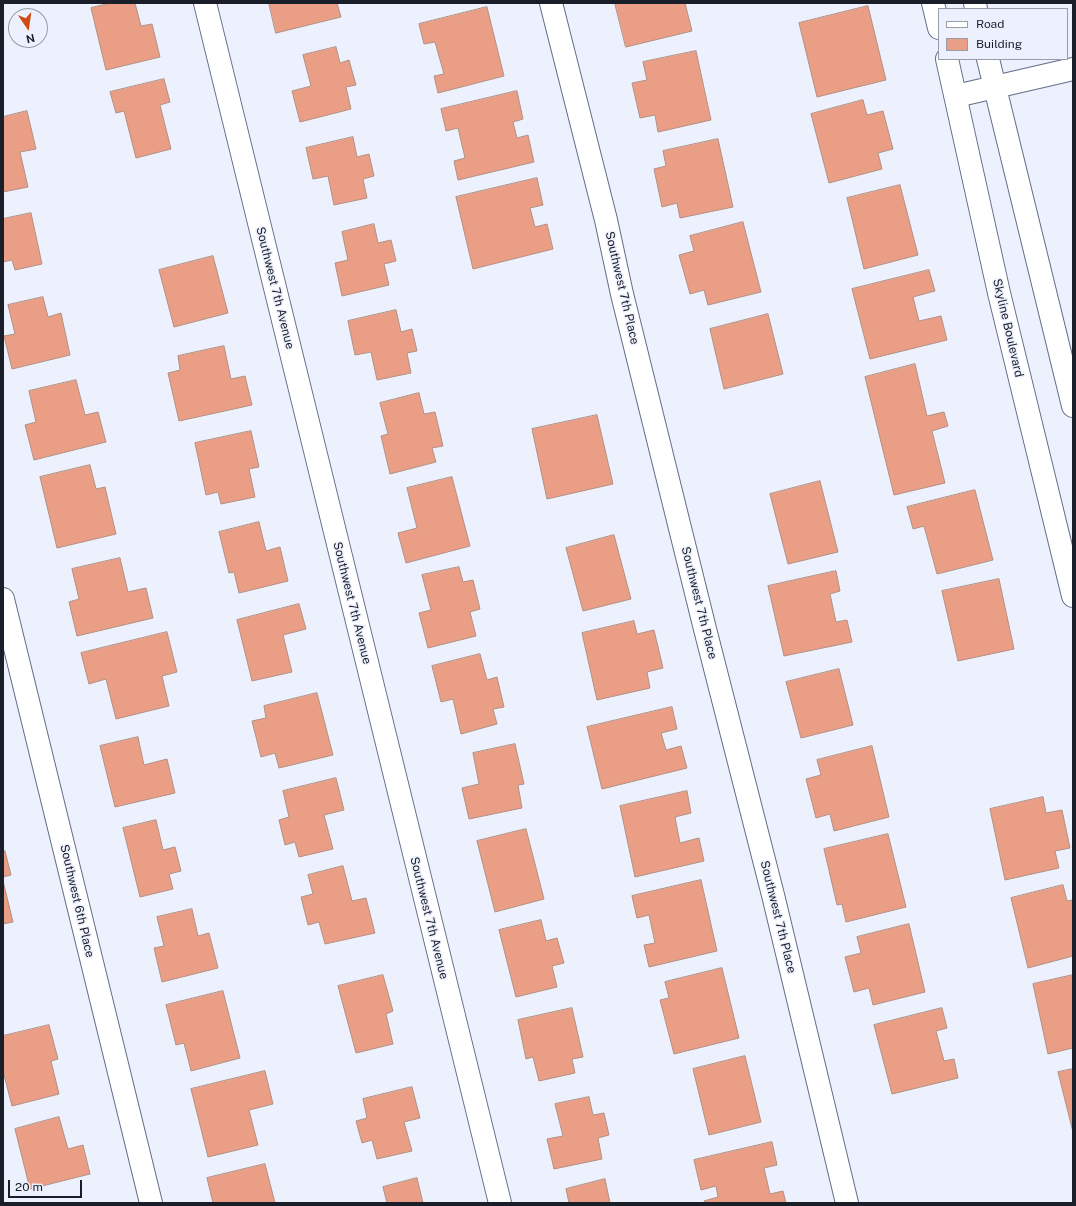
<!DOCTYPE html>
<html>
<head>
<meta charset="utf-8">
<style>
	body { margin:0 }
	#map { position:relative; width:1076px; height:1206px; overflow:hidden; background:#ecf1fd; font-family:"Public Sans",sans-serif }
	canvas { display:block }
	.frame { position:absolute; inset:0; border:4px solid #191e29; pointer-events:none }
	.legend { position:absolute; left:938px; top:8px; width:130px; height:52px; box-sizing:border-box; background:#ecf1fd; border:1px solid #989da8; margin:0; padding:5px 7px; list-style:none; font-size:12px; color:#191e29 }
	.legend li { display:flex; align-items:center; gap:8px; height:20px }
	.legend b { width:20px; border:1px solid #989da8 }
	.north { position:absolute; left:8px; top:8px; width:40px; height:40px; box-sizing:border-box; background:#ecf1fd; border:1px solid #989da8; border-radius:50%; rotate:167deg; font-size:11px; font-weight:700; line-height:16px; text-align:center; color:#191e29 }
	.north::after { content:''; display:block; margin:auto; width:14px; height:18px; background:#d14a15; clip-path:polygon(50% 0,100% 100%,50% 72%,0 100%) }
	.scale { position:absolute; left:8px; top:1180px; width:74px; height:18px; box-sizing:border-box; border:2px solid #191e29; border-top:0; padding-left:5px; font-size:12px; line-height:14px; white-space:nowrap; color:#191e29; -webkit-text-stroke:3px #ecf1fd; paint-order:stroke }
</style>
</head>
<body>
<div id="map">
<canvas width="1076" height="1206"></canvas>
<div class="frame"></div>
<ul class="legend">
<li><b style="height:5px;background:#fff"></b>Road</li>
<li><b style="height:11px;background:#ea9e85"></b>Building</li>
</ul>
<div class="north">N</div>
<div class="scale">20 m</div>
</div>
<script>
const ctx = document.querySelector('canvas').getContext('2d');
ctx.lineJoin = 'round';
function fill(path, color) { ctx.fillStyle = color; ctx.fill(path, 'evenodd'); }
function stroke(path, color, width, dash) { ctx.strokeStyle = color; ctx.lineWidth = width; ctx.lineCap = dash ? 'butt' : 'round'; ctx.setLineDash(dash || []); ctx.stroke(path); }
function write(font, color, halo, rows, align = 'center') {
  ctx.font = font + ' "Public Sans",sans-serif'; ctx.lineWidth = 3; ctx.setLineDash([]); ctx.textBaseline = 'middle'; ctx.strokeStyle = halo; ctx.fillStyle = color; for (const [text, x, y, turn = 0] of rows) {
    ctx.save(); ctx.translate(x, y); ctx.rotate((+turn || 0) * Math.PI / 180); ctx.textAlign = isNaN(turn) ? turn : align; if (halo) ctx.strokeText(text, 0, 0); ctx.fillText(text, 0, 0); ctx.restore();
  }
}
const building = new Path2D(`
	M111 3H135L141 26 152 24 160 57 106 70 91 8Z
	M269 3H337L341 17 276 33Z
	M615 3H685L692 31 626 47Z
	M868 6 886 80 817 97 799 23Z
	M487 7 504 76 438 93 434 76 444 74 435 42 424 44 419 24Z
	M336 47 340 63 349 60 356 85 346 87 351 109 300 122 292 91 311 86 303 55Z
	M696 51 711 120 658 132 655 115 640 118 632 83 647 80 643 62Z
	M164 79 170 102 160 105 171 149 136 158 124 111 116 113 110 92Z
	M517 91 523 119 513 122 517 138 528 135 534 162 458 180 454 161 465 158 458 128 446 131 441 109Z
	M863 100 867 115 883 111 893 149 878 153 882 169 829 183 811 114Z
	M27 111 36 149 20 152 28 187 3 192V117Z
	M353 137 357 157 369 154 374 176 363 179 367 198 334 205 328 176 313 179 306 148Z
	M718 139 733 207 680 218 677 203 662 207 654 169 666 166 663 151Z
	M537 178 543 205 530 208 535 227 547 224 553 249 473 269 456 197Z
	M900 185 918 255 864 269 847 198Z
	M31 213 42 264 15 270 12 260 3 262V219Z
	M743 222 761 292 708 305 704 290 690 294 679 255 694 251 690 236Z
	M374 224 378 243 391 240 396 261 384 264 389 285 342 296 335 263 348 260 342 232Z
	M213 256 228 313 174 327 159 270Z
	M929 270 935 291 913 297 919 321 941 316 947 340 870 359 852 289Z
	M43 297 48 317 61 313 70 355 12 369 4 336 15 334 8 305Z
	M396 310 401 332 412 329 417 351 407 353 411 373 377 380 371 352 355 355 348 321Z
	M768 314 783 374 724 389 710 329Z
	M224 346 231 379 245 376 252 405 179 421 168 373 180 370 178 356Z
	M915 364 927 416 944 412 948 426 932 431 945 483 894 495 865 377Z
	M76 380 85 415 98 412 106 442 34 460 25 425 36 422 29 391Z
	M419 393 424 414 435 412 443 446 432 448 436 462 390 474 381 436 388 434 380 403Z
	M597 415 613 484 547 499 532 429Z
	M251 431 259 467 249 469 255 497 221 504 218 492 206 495 195 443Z
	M90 465 96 489 105 487 116 534 57 548 40 477Z
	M452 477 470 546 406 563 398 533 417 528 407 488Z
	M820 481 838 552 788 564 770 494Z
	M975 490 993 560 937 574 924 526 913 529 907 507Z
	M259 522 266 551 280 547 288 581 239 593 234 572 229 573 219 532Z
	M614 535 631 599 583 611 566 548Z
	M120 558 128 592 146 588 153 618 77 636 69 602 79 599 72 569Z
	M459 567 463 582 473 580 480 609 470 612 476 636 428 648 419 613 431 610 422 575Z
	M836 571 840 591 830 594 836 622 847 620 852 642 784 656 768 586Z
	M999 579 1014 649 958 661 942 591Z
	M299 604 306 629 283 635 292 672 252 681 237 620Z
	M634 621 637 634 654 630 663 668 647 672 650 688 597 700 582 633Z
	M167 632 177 672 162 676 169 706 116 719 106 679 89 684 81 653Z
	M480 654 487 680 497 677 504 707 493 709 497 724 461 734 453 699 441 702 432 666Z
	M839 669 853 725 801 738 786 682Z
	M317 693 333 755 279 768 275 753 261 757 252 721 266 718 264 706Z
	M672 707 677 729 661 733 666 750 681 746 687 768 602 789 587 727Z
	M138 737 144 765 167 759 175 793 115 807 100 746Z
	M515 744 524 784 518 785 522 808 469 819 462 788 479 784 473 753Z
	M872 746 889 817 834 831 830 814 816 818 806 779 821 775 817 760Z
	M336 778 344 810 324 815 333 849 299 857 295 842 285 845 279 820 289 817 283 791Z
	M687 791 691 813 675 817 680 843 699 838 704 861 635 877 620 806Z
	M1043 797 1046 813 1062 810 1070 848 1055 851 1059 868 1005 880 990 809Z
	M156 820 163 850 175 847 181 871 169 874 173 889 140 897 123 828Z
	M526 829 544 899 495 912 477 841Z
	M888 834 906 907 846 922 842 904 837 905 824 849Z
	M5 851 11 875 3 877V852Z
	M343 866 352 901 366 898 375 933 325 944 319 922 308 925 301 897 313 894 308 875Z
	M701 880 717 951 649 967 644 945 655 943 649 915 637 918 632 896Z
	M3 881 13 922 3 924Z
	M1063 885 1067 901 1073 900V956L1028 968 1011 898Z
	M192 909 198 936 209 933 218 968 162 982 154 948 164 946 157 917Z
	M541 920 546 941 557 938 564 963 552 966 557 987 516 997 499 930Z
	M909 924 925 992 873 1005 869 988 854 992 845 957 861 953 857 937Z
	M722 968 739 1038 674 1054 660 1000 669 998 665 982Z
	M383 975 393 1011 386 1014 393 1044 356 1053 338 986Z
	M1073 975V1048L1048 1054 1033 984Z
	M223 991 240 1058 191 1071 184 1043 176 1045 166 1005Z
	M572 1008 583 1057 572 1059 575 1073 539 1081 533 1057 526 1059 518 1020Z
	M942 1008 947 1028 936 1031 944 1061 954 1059 958 1078 892 1094 874 1025Z
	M49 1025 58 1059 51 1061 59 1094 12 1106 3 1071V1036Z
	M745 1056 761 1122 709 1135 693 1069Z
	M1073 1069V1132L1058 1072Z
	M265 1071 273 1104 249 1110 258 1145 208 1157 191 1089Z
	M412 1087 420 1118 404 1122 412 1151 377 1159 372 1140 362 1143 356 1121 367 1118 363 1099Z
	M589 1097 593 1115 604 1113 609 1135 598 1138 602 1159 554 1169 547 1139 563 1136 555 1104Z
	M59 1117 68 1149 83 1145 90 1174 30 1189 15 1129Z
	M772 1142 777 1165 764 1168 770 1194 783 1191 786 1203H705L704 1201 718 1197 716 1186 701 1190 694 1160Z
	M265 1164 275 1203H213L207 1178Z
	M417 1178 423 1203H387L383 1187Z
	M605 1179 610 1203H569L566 1189Z`);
fill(building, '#ea9e85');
stroke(building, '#b19085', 1);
const minor = new Path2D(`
	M205 3 500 1203
	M551 3 606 220 622 294 705 629 773 895 847 1203
	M933 3 939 28
	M975 3 976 9
	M947 59 999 293 1073 596
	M988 59 1073 406
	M956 96 1073 69
	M3 599 151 1203`);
stroke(minor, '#616e87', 24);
stroke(minor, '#fff', 22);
write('12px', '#191e29', '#ecf1fd', [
	["Southwest 7th Avenue",275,288,76],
	["Southwest 7th Place",622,288,77],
	["Skyline Boulevard",1008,328,77],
	["Southwest 7th Avenue",352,603,76],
	["Southwest 7th Place",699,603,76],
	["Southwest 6th Place",77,901,77],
	["Southwest 7th Place",778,917,76],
	["Southwest 7th Avenue",429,918,76]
]);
</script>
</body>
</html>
